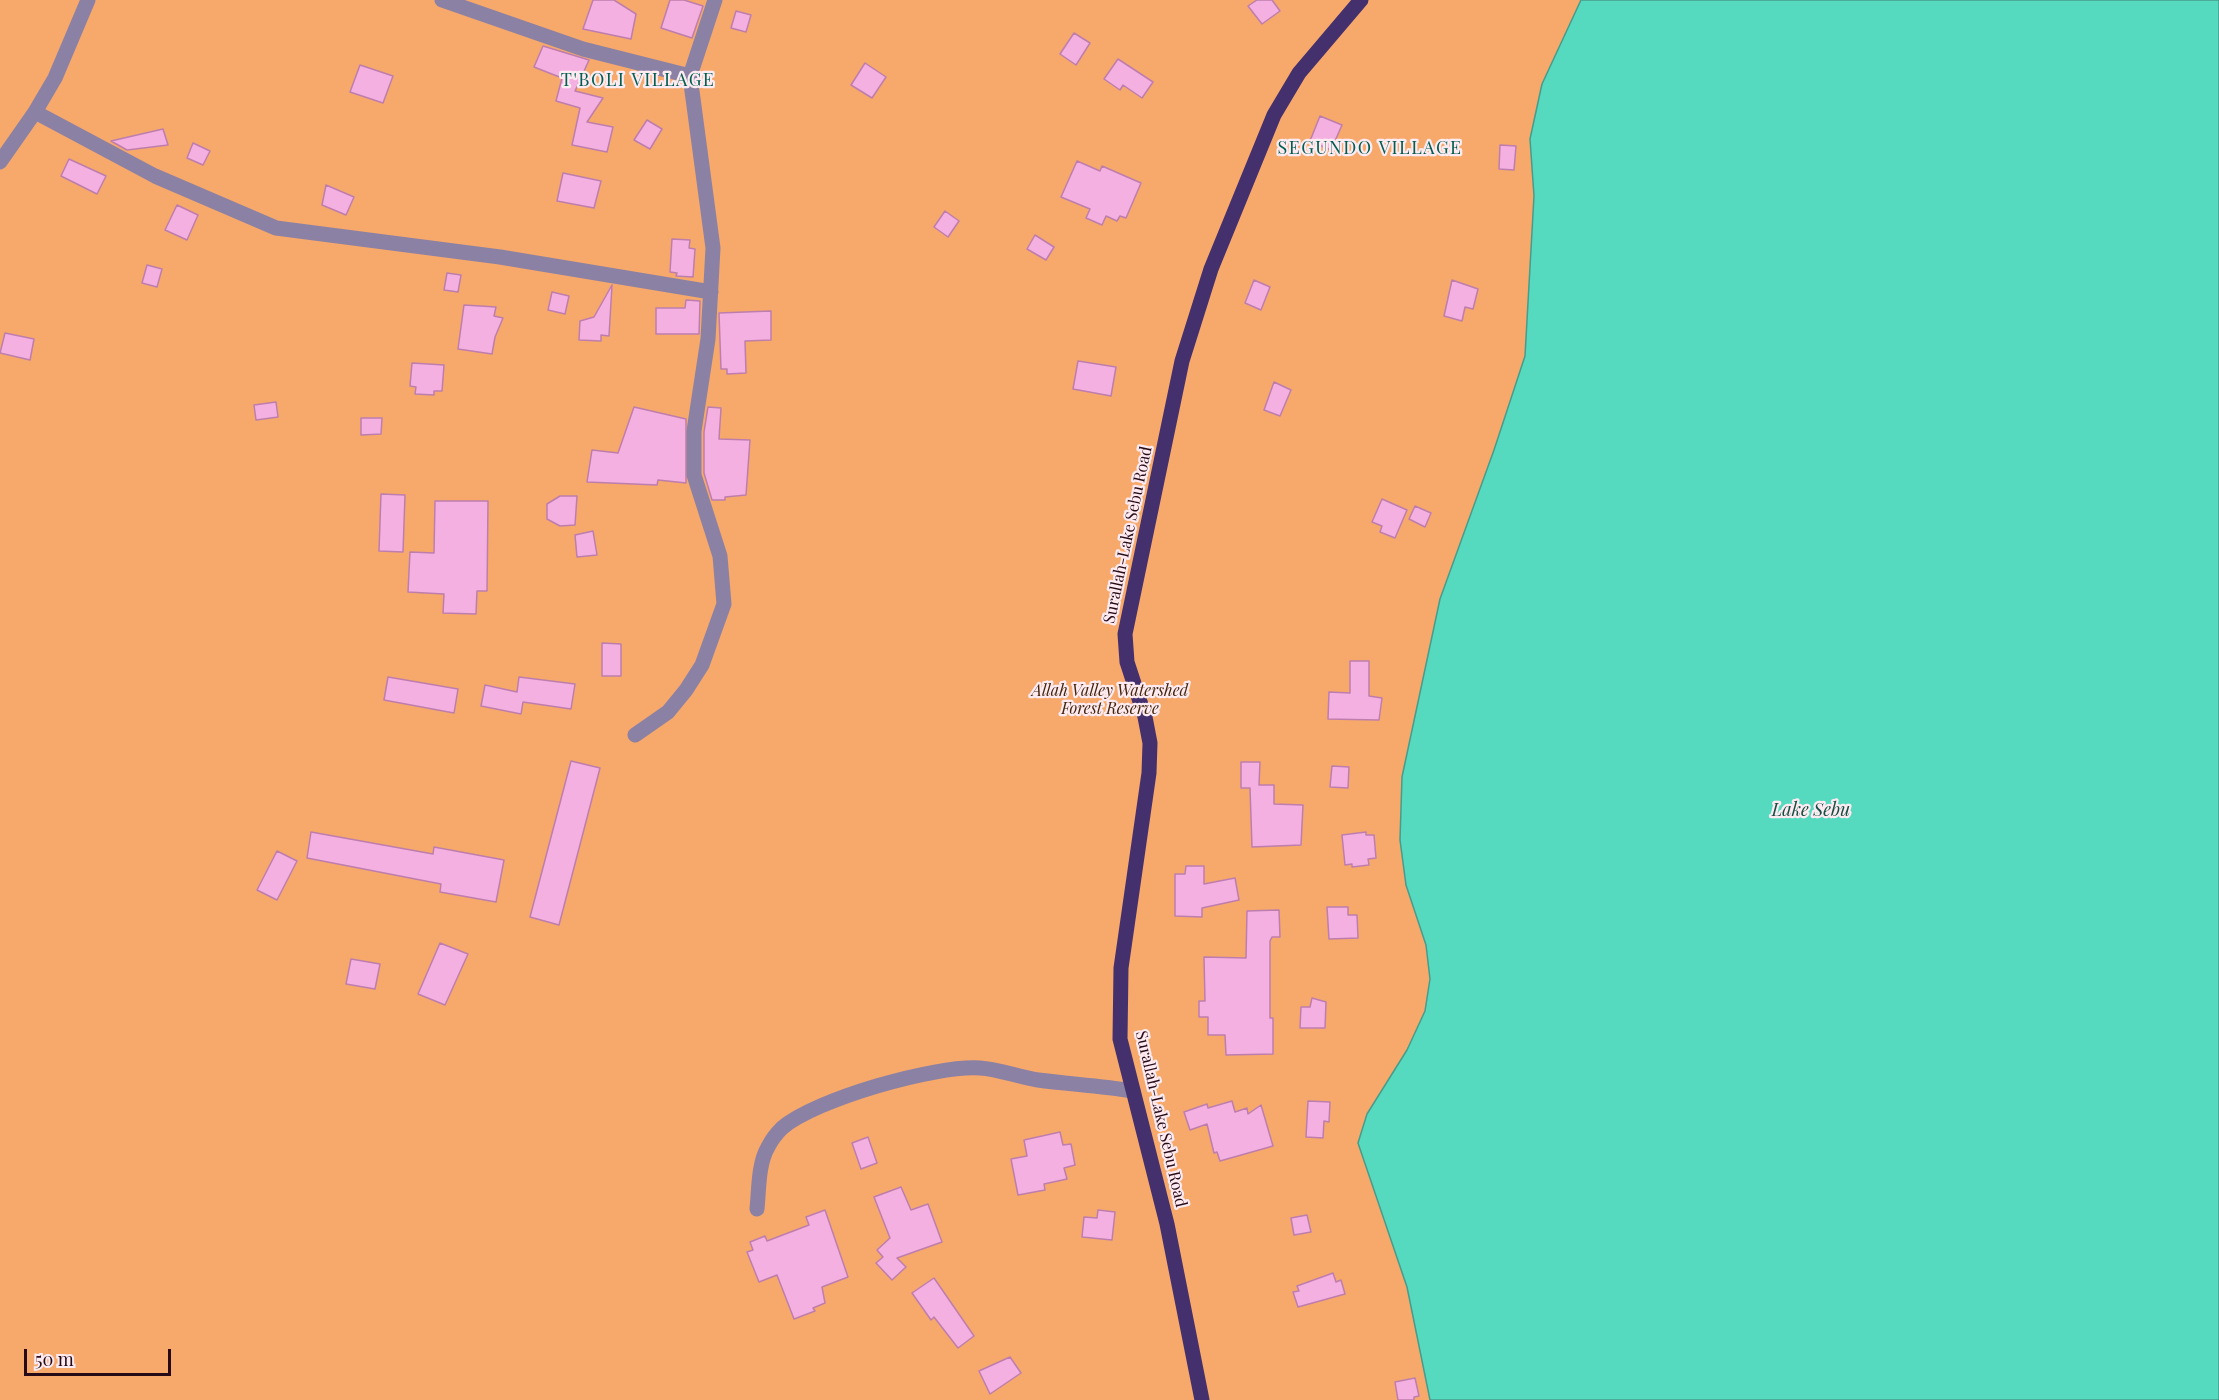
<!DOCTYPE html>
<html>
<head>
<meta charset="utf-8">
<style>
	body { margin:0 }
	#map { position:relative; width:2219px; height:1400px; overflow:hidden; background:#fbd9e4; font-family:"Playfair Display",serif }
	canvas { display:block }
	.scale { position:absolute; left:24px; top:1349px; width:147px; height:27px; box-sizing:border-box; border:3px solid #260a15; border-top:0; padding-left:8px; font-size:18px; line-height:21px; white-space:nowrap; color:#260a15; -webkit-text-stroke:4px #fdebf1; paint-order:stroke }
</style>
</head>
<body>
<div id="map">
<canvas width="2219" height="1400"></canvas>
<div class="scale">50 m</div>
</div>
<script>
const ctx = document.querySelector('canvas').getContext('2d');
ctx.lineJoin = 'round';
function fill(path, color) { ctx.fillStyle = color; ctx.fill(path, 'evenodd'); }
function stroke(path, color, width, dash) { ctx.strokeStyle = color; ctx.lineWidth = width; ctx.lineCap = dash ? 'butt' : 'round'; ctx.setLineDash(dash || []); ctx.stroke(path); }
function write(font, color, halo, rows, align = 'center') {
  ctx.font = font + ' "Playfair Display",serif'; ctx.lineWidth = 4.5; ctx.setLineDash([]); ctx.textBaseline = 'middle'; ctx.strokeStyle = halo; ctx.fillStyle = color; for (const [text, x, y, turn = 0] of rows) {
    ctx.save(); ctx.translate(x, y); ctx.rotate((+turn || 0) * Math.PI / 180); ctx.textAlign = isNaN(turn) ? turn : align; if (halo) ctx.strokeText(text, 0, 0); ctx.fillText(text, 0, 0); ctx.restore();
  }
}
fill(new Path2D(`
	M0 0H2219V1400H0Z`), '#f7a86b');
const water = new Path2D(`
	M1581 0H2219V1400H1430L1407 1287 1358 1143 1367 1114 1407 1050 1425 1011 1430 979 1426 945 1406 885 1400 840 1402 777 1440 599 1494 450 1525 356 1534 196 1530 139 1542 84Z`);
fill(water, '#55dabf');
stroke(water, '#479c8c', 1.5);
const building = new Path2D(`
	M593 0H614L636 14 631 39 583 29Z
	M670 0H684L703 6 692 38 661 28Z
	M1257 0H1272L1280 11 1262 24 1248 6Z
	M736 11 751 15 746 32 731 28Z
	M1074 33 1090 43 1076 65 1060 54Z
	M543 46 589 60 575 91 603 98 587 122 613 127 607 152 572 145 580 108 556 101 562 78 534 67Z
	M1118 59 1153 82 1142 98 1123 85 1120 90 1104 79Z
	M865 63 886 77 872 98 851 85Z
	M360 65 393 76 383 103 350 92Z
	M1320 116 1342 125 1331 150 1310 141Z
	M647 120 662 129 650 149 634 140Z
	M163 129 168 145 127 150 111 141Z
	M193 143 210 151 203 165 187 158Z
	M1500 145 1516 146 1514 170 1499 169Z
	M69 159 106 176 97 194 61 176Z
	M1077 161 1100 171 1102 166 1141 183 1126 218 1120 216 1117 221 1106 216 1102 225 1086 218 1090 209 1061 197Z
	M563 173 601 181 594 208 557 201Z
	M326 185 354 197 346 215 322 205Z
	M177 205 198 215 187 240 165 230Z
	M945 211 959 221 948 237 934 227Z
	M1035 235 1054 247 1046 260 1027 249Z
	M672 239 690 240 689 248 695 249 693 277 676 276 677 273 670 272Z
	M147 265 162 269 157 287 142 283Z
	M447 273 461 275 458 292 444 290Z
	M1254 280 1270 287 1261 310 1245 303Z
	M1452 280 1478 289 1473 309 1465 307 1462 321 1444 316Z
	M612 285 609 336 601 335V341L579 340 580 321 594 317Z
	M552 292 569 296 565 314 548 310Z
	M686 300 700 301 699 334H656V308H685Z
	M464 305 496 307 494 316 503 318 495 337 492 354 458 349Z
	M771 311V340L745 341 746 373 727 374V369H721L719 313Z
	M5 333 34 339 30 360 0 353Z
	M1078 361 1116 367 1111 396 1073 389Z
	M412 363 444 365 442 391H434V395L415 394 416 387 410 386Z
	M1274 382 1291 390 1280 416 1264 410Z
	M276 402 278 417 256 420 254 405Z
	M634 407 686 419V483L658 480 657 485 587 482 592 450 618 453Z
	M708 407 721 408 719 439 750 440 746 495 725 497V500H712L704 473V432Z
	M361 418H382L381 434 361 435Z
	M381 494 405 495 403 552 379 551Z
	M560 496H577L575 525 560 526 547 519V504Z
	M1382 499 1407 510 1395 538 1380 532 1382 526 1372 522Z
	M435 501H488L487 591H477L476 614 443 613 444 594 408 592 410 552 434 553Z
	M1415 506 1431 513 1425 527 1409 519Z
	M593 531 597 555 577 557 575 535Z
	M602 643 621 644V676H602Z
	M1350 661H1369V696L1382 698 1379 720 1328 719 1329 692 1350 693Z
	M388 677 458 689 454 713 384 700Z
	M519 677 575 684 571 709 523 702 521 714 481 706 485 685 517 692Z
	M571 761 600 768 559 925 530 917Z
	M1241 762H1260L1259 785H1274V804L1303 805 1301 845 1252 847 1250 788H1241Z
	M1332 766 1349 767 1348 788 1330 787Z
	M311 832 433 854 434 847 504 860 496 902 440 892 441 884 307 858Z
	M1366 832V835H1374L1376 858 1368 859 1369 865 1352 867V864L1345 865 1342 835Z
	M277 851 297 861 277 900 257 890Z
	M1186 866H1204V884L1235 878 1239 900 1202 908V917L1175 916V874H1185Z
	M1327 907H1348V915H1357L1358 938 1329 939Z
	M1279 910 1280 937H1272L1270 941V1018H1273V1054L1226 1055 1225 1035H1208V1017H1199V1001H1205L1204 957 1246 958 1247 911Z
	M440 943 468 954 445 1005 418 994Z
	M351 959 380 964 375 989 346 984Z
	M1312 998 1326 1002 1325 1028H1300L1301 1007H1310Z
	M1232 1101 1235 1112 1247 1108 1248 1114 1261 1105 1273 1146 1220 1161 1217 1152 1214 1153 1207 1124 1190 1130 1184 1112 1207 1104 1208 1108Z
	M1308 1101 1330 1102 1329 1122 1324 1121 1323 1138 1306 1137Z
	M1060 1132 1063 1145 1071 1144 1075 1165 1064 1168 1067 1179 1044 1184 1045 1190 1018 1195 1011 1159 1027 1156 1024 1140Z
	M868 1137 877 1163 861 1169 852 1143Z
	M901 1187 911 1210 928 1204 942 1242 897 1258 906 1267 892 1280 876 1263 883 1257 877 1250 890 1238 874 1197Z
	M825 1210 848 1277 822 1287 825 1303 813 1308 815 1311 794 1319 777 1275 759 1282 747 1252 753 1250 750 1242 765 1236 767 1241 809 1225 806 1217Z
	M1098 1210 1115 1212 1112 1240 1082 1237 1084 1217 1097 1218Z
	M1307 1215 1311 1232 1294 1235 1291 1218Z
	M1333 1273 1336 1282 1341 1280 1345 1294 1298 1307 1293 1292 1299 1291 1297 1286Z
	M934 1278 974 1336 958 1348 934 1317 931 1320 912 1293Z
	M1010 1357 1021 1373 990 1394 979 1371Z
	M1415 1378 1419 1396 1414 1397V1400H1398L1395 1382Z`);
fill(building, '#f5b0e2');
stroke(building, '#be7ead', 1.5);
stroke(new Path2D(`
	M442 0 583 49 690 76
	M35 112 155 176 276 228 500 257 711 292
	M0 162 35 112 55 78 88 0
	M635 735 668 712 686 690 702 665 724 604 720 556 694 475V431L708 339 713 248 690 76 715 0
	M757 1209C759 1190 758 1164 768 1147 771 1141 777 1133 782 1128 816 1099 935 1065 980 1068 999 1069 1018 1077 1038 1080 1069 1084 1101 1086 1133 1091`), '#8b81a5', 15);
stroke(new Path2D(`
	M1202 1400 1167 1224 1120 1039 1121 968 1149 773 1150 743 1145 717 1127 662 1125 634 1182 361 1211 269 1274 115 1299 73 1361 0`), '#45306e', 15);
write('16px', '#260a15', '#fdebf1', [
	["Surallah-Lake Sebu Road",1128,535,-78],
	["Surallah-Lake Sebu Road",1161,1119,77]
]);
write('italic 16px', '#44240a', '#fdebf1', [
	["Allah Valley Watershed",1110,691],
	["Forest Reserve",1110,709]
]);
ctx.letterSpacing = '1.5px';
write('18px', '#015e50', '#fdebf1', [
	["T'BOLI VILLAGE",638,80],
	["SEGUNDO VILLAGE",1370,148]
]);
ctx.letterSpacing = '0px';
write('italic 18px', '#144d42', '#fdebf1', [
	["Lake Sebu",1811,810]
]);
</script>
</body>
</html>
